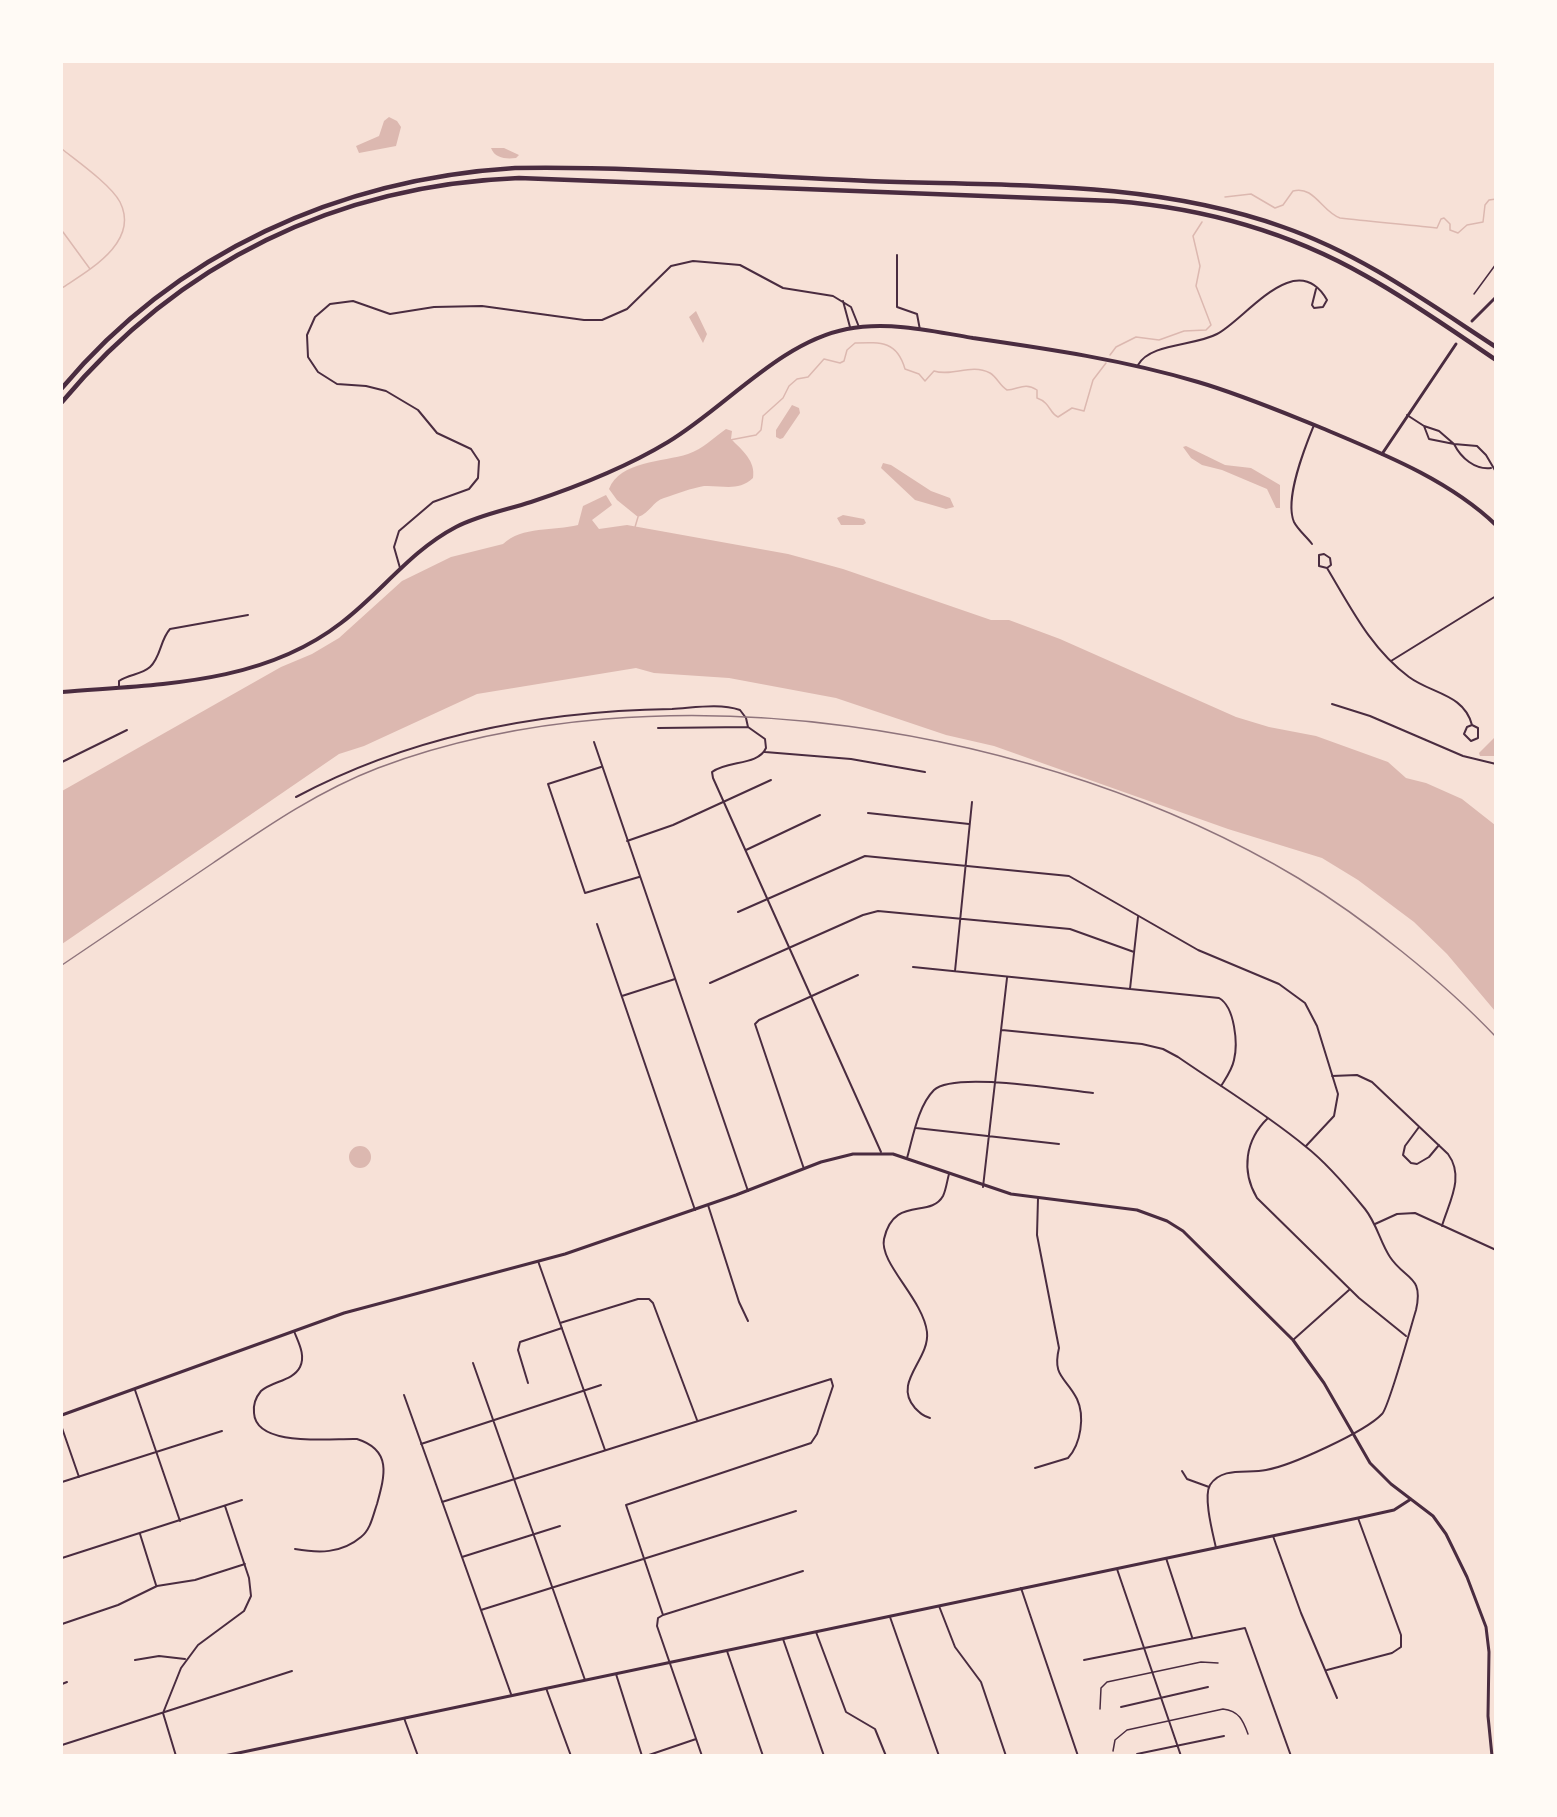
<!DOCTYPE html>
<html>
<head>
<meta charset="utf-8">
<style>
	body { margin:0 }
	#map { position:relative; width:1557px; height:1817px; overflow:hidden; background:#f7e1d7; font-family:"Work Sans",sans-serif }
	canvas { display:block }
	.frame { position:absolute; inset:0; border:63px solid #fffaf5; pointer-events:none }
</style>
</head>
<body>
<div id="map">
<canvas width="1557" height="1817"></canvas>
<div class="frame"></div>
</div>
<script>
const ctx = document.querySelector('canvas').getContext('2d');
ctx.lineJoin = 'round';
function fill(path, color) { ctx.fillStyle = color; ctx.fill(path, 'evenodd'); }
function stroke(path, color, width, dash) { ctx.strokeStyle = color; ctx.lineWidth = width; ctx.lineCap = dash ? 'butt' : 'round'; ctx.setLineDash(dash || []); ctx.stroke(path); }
fill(new Path2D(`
	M389 117 397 121 401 127 396 146 359 153 356 146 379 136 384 121Z
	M491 148H504L519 155 516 158C507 159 495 159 491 148Z
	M696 311 707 334 703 343 689 317Z
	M792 405 799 408 800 413 783 438 780 439 776 437V430Z
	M726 429 732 431 731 439C742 450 756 461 753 478 738 492 722 485 704 486 692 488 676 494 664 498 653 501 650 513 638 517L617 500 609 489C620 461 663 462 688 454 703 449 713 438 726 429Z
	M1186 446 1225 465 1251 468 1280 485V508H1276L1267 489 1222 470 1202 465 1191 458 1183 447Z
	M883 463 891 465 931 491 950 498 954 507 946 509 915 500 881 468Z
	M606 495 612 505 592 520 599 529 627 525 788 554 843 569 991 620H1009L1060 639 1236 717 1269 727 1316 736 1388 762 1406 778 1426 783 1462 799 1495 825V1011L1447 954 1414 922 1358 880 1322 858 1228 829 994 746 946 735 836 698 729 678 654 673 636 668 477 694 364 746 339 754 62 944V791L281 667 312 654 339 638 402 581 451 557 503 544C522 526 554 531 578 525L583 506Z
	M843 515 864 519 866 523 863 525H841L837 518Z
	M1495 737V756H1480L1479 753Z
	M349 1157a11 11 0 1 1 22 0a11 11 0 1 1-22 0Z`), '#dcb8b0');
stroke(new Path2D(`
	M62 149C77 161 111 185 120 202 140 242 89 270 62 288
	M1225 197 1251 194 1275 208 1283 205 1293 191C1314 185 1322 212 1340 218 1373 222 1405 224 1437 228L1441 219 1444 218 1450 224V230L1458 233 1467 225 1483 222 1485 205 1489 200 1496 199
	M63 232 90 269
	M1110 355 1116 347 1136 337 1159 340 1184 331 1206 330 1211 325 1196 286 1200 266 1193 236 1202 222
	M730 440 756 435 761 430 763 416 783 398 789 386 797 379 808 377 824 359 840 363 844 361 847 350 855 343C881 342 897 341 905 369L919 374 925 381 934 371C952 377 971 363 990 373 997 377 1000 386 1007 390 1019 389 1025 382 1037 390V398C1051 403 1049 413 1058 417L1072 408 1084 411 1093 380 1106 363
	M635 527 638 517`), '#dcb8b0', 1.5);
stroke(new Path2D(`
	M1474 294 1496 264
	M1100 1709 1101 1688 1107 1682 1201 1662 1218 1663
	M1113 1751 1115 1740 1127 1730 1223 1709C1239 1711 1243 1720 1248 1734`), '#4a2c40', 1.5);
stroke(new Path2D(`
	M897 255V307L917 314 920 330
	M843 301 850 327
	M1138 365C1150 343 1195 346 1217 334 1245 320 1296 246 1327 300L1323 307 1314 308 1312 305 1316 289
	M1407 415 1424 426
	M1424 426 1439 431 1454 444 1429 439Z
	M1491 468C1475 470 1461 458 1454 444L1477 446 1486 455 1496 472
	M1312 544C1307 537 1298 530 1294 522 1284 499 1305 447 1314 425
	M400 568 394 547 399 531 433 502 469 489 478 478 479 461 471 449 437 433 418 410 386 391 366 386 337 384 318 372 308 357 307 335 315 317 330 304 353 301 390 314 434 307 482 306 584 320H602L627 309 671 266 693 261 740 265 783 288 833 296 851 307 859 327
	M1327 568 1319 566V555L1324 554 1330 558 1331 565 1327 568C1351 608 1371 649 1409 677 1432 694 1464 694 1472 725L1467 727 1464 734 1471 741 1478 738V728L1472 725
	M1391 661 1496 596
	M119 687V681C129 674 141 675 150 667 161 657 160 640 170 629L248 615
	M1332 704 1370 716 1463 756 1496 764
	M658 728 748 727
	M594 742 748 1191
	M765 752 851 759 925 772
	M62 762 127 730
	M601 767 548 784 585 893 639 877
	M296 797C412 735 541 711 672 709 693 708 719 703 740 710L746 718 748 727 765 739 766 748C758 766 727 760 712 772L713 778 881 1152
	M868 813 969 824
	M627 841 673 825 771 780
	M746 850 820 815
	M738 912 865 856 1069 876 1198 950 1279 984 1305 1003 1317 1026 1338 1094 1334 1116 1306 1146
	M597 924 695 1210
	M913 967 1219 998C1235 1007 1238 1044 1234 1060 1232 1070 1226 1078 1221 1086
	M955 971 972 802
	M710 983 863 915 878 911 1070 929 1134 952
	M1130 989 1138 917
	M622 996 675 979
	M1002 1030 1142 1044 1163 1049 1178 1057C1220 1086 1265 1113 1305 1146 1327 1163 1348 1188 1365 1209 1377 1224 1380 1242 1390 1257 1405 1280 1424 1275 1416 1310 1411 1326 1389 1407 1382 1414 1365 1432 1290 1466 1266 1470 1248 1474 1222 1466 1210 1485 1203 1497 1213 1534 1216 1548
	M1332 1076 1357 1075 1372 1082 1448 1154C1465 1177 1449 1202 1442 1226
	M1268 1118C1245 1140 1241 1171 1257 1198L1359 1298 1406 1336
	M1419 1127 1405 1146 1403 1155 1411 1163 1417 1164 1429 1157 1439 1145
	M916 1128 1059 1144
	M907 1158C913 1137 918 1106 934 1090 954 1071 1062 1090 1093 1093
	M804 1169 755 1024 759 1020 858 975
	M983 1187 1007 978
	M708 1205 739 1302 748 1321
	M1375 1224 1397 1214 1415 1213 1496 1250
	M538 1261 605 1450
	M560 1323 638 1299H649L653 1303 697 1420
	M294 1331C298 1342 306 1355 300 1367 293 1381 272 1381 261 1391 256 1397 253 1405 254 1413 256 1448 332 1438 357 1439 392 1450 385 1475 377 1504 373 1515 371 1529 361 1537 341 1554 318 1553 295 1549
	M1293 1340 1349 1290
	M473 1363 585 1680
	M528 1383 518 1350 520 1342 562 1328
	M135 1390 180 1521
	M404 1395 511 1694
	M930 1418C923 1416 920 1413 915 1408 892 1382 930 1360 927 1332 923 1299 879 1263 884 1239 894 1195 930 1219 943 1196 946 1190 947 1181 949 1174
	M62 1428 79 1477
	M421 1444 601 1385
	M1035 1468 1068 1458C1081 1444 1085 1416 1077 1399 1066 1377 1052 1377 1059 1348L1037 1235 1038 1198
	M1182 1471 1187 1479 1209 1487
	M62 1482 222 1431
	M442 1502 831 1379 833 1386 817 1434 811 1443 626 1505 663 1615 658 1618 657 1626 702 1756
	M140 1534 156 1585
	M1273 1536 1301 1613 1337 1698
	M462 1557 560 1526
	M62 1558 242 1500
	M1166 1558 1192 1637
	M1117 1569 1181 1756
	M1021 1588 1078 1756
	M939 1606 955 1647 981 1682 1006 1756
	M481 1610 796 1511
	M663 1615 803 1571
	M890 1617 939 1756
	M62 1624 118 1605 157 1586 195 1580 245 1564
	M816 1632 846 1712 875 1729 886 1756
	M783 1639 824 1756
	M727 1651 763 1756
	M135 1660 159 1656 185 1659
	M1084 1660 1245 1628 1291 1756
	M1327 1670 1392 1653 1401 1647V1635L1358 1518
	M616 1674 642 1756
	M62 1684 67 1682
	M546 1688 571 1756
	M1121 1707 1208 1687
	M404 1718 418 1756
	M62 1745 292 1671
	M1137 1754 1224 1736
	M176 1756 163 1713 181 1668 198 1645 244 1611 251 1596 249 1578 225 1506
	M646 1756 696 1739`), '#4a2c40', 2);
stroke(new Path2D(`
	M1472 321 1496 297
	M1382 454 1456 344
	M62 1415 344 1313 565 1254 736 1195 821 1162 853 1154H893L1011 1194 1137 1210 1167 1221 1183 1231 1293 1340 1324 1383 1370 1463 1391 1484 1433 1516 1446 1534 1467 1577 1486 1627 1489 1652 1488 1716 1492 1756
	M224 1756 1358 1518 1394 1510 1411 1499`), '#4a2c40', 3);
stroke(new Path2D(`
	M62 692C158 684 261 685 341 623 381 593 410 551 456 527 479 515 506 510 531 502 579 486 625 468 668 442 726 407 780 342 847 329 888 321 933 331 973 338 1049 349 1124 360 1198 382 1239 394 1277 410 1317 426 1378 452 1447 478 1496 525`), '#4a2c40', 4);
stroke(new Path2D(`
	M62 388C176 252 339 179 515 168 633 166 751 176 868 181 1007 186 1150 180 1283 227 1361 254 1427 302 1496 347
	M62 402C179 262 337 185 519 178L1114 201C1202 208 1289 232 1366 276 1411 301 1453 331 1496 360`), '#4a2c40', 4.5);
stroke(new Path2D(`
	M62 965C112 931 162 897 213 863 266 827 318 791 378 768 660 662 1044 726 1298 878 1364 918 1443 981 1496 1037`), '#8f747c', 1.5);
</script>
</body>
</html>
